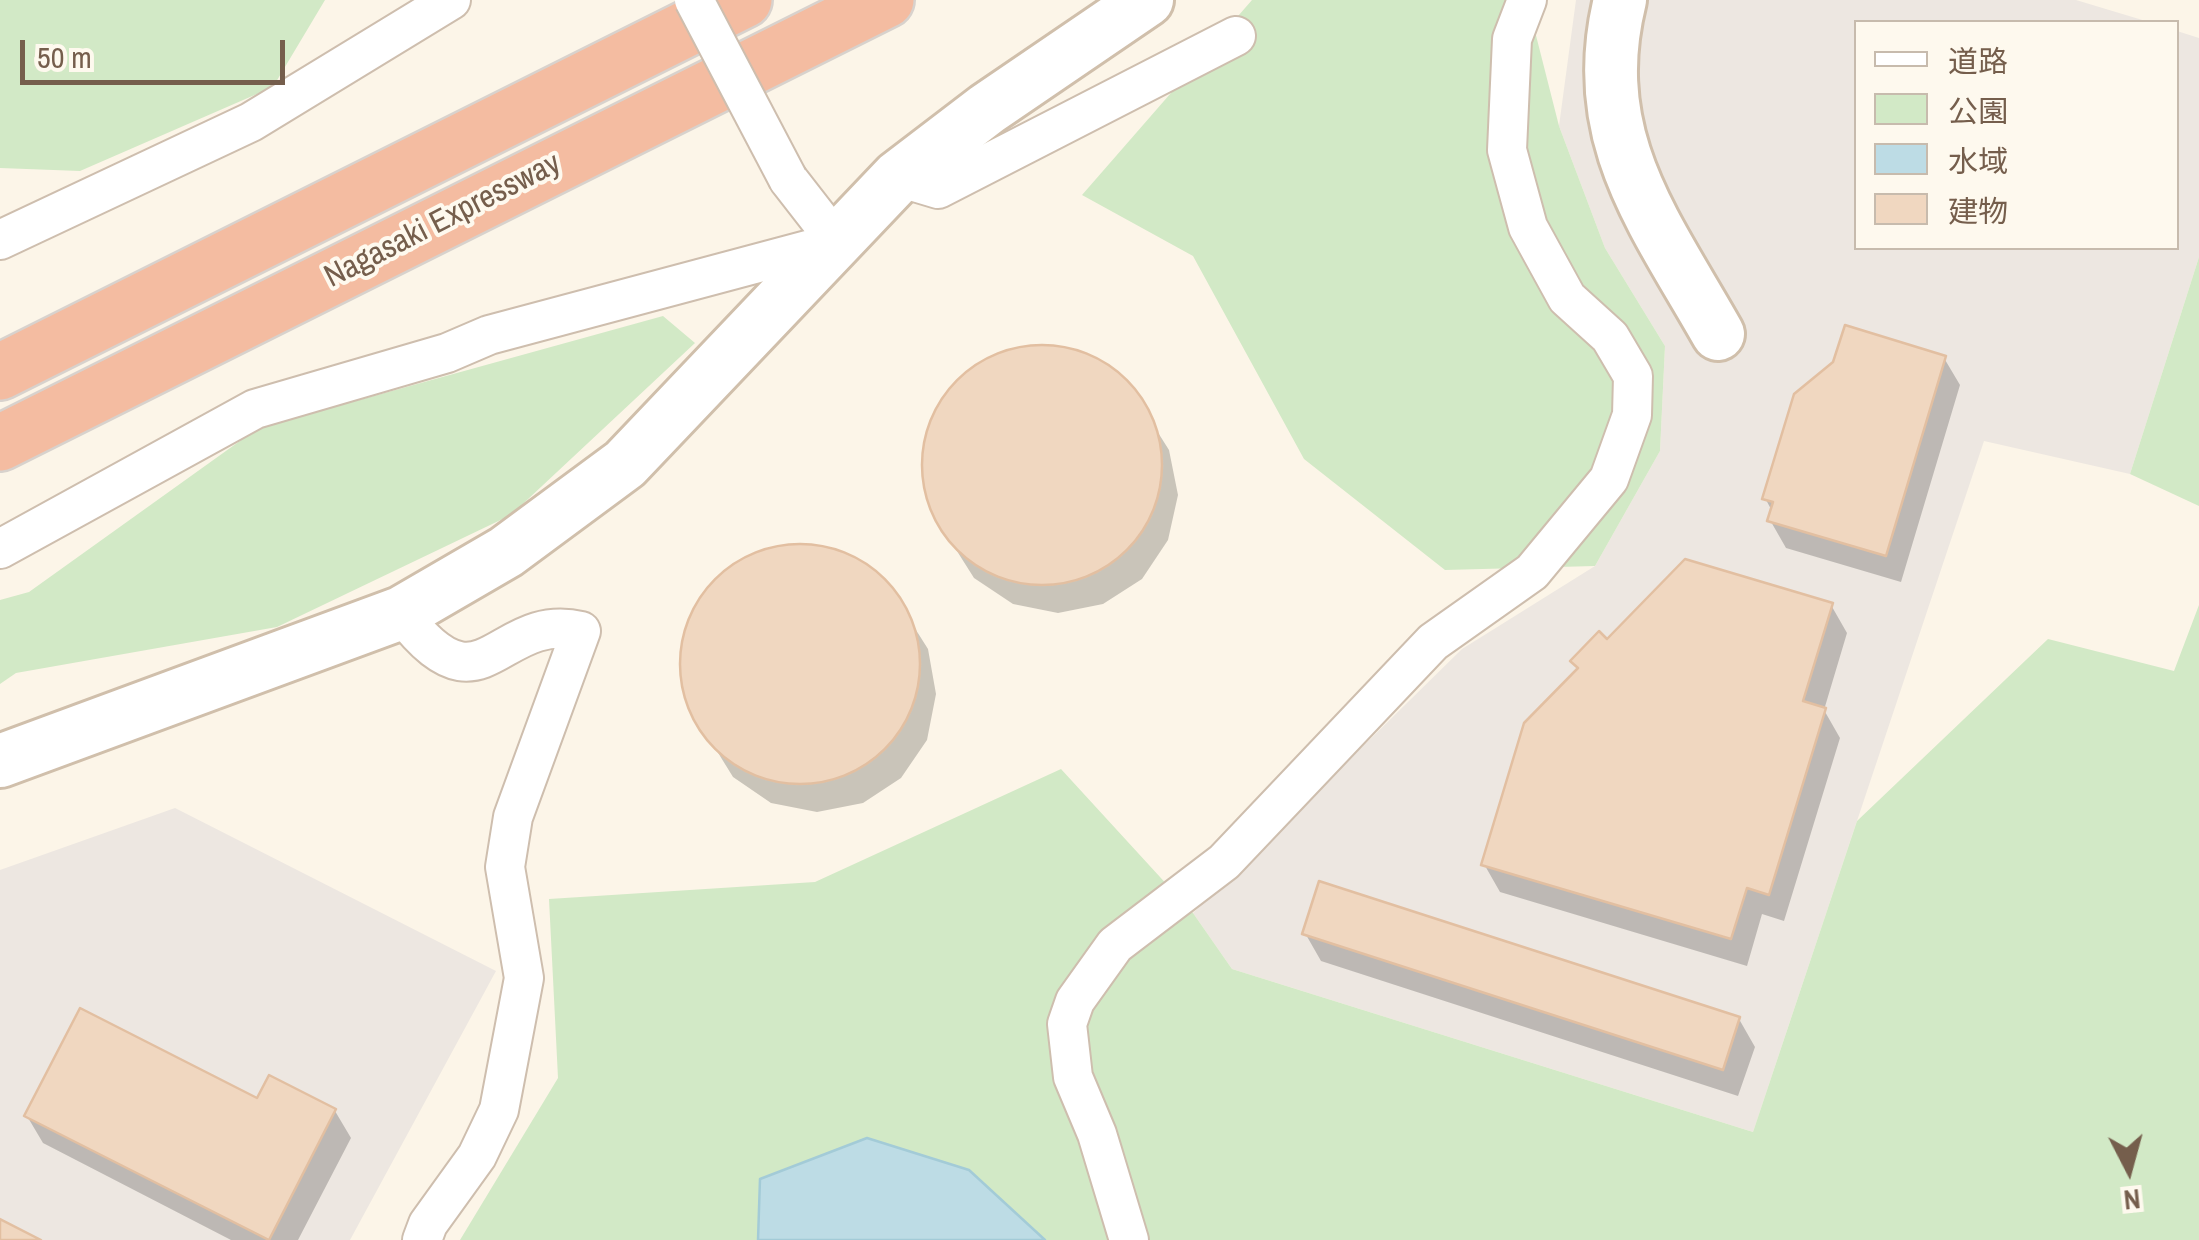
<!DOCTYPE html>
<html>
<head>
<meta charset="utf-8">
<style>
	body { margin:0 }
	#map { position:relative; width:2199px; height:1240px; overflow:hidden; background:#fcf5e8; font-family:"Archivo Narrow","Noto Sans JP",sans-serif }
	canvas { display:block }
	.legend { position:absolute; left:1854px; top:20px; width:325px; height:230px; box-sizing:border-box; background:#fef9ee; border:2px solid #c7bbad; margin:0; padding:12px 18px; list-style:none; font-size:30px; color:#755e4c }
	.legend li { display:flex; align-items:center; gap:20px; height:50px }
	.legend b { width:50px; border:2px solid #c7bbad }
	.north { position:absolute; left:2079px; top:1120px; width:100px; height:100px; -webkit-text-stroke:8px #fef9ee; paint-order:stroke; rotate:174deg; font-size:28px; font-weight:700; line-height:40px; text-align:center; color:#755e4c }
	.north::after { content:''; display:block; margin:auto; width:35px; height:45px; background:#755e4c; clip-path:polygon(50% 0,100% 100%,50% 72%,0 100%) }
	.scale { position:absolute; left:20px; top:40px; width:265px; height:45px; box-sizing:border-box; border:5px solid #755e4c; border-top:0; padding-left:12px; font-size:30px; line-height:35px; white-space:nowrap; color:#755e4c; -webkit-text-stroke:8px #fef9ee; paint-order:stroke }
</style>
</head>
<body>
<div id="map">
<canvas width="2199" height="1240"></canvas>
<ul class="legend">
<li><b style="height:12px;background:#fff"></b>道路</li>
<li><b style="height:28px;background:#d2e9c6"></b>公園</li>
<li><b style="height:28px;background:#bddce5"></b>水域</li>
<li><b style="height:28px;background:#f0d7c0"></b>建物</li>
</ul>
<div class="north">N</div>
<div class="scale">50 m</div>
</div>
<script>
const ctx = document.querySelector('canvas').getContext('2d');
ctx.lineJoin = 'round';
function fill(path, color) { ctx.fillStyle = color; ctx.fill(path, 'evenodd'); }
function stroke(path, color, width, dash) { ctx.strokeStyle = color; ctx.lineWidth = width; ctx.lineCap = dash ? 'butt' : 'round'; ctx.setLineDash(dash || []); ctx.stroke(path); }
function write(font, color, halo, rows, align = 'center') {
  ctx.font = font + ' "Archivo Narrow",sans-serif'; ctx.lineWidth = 8; ctx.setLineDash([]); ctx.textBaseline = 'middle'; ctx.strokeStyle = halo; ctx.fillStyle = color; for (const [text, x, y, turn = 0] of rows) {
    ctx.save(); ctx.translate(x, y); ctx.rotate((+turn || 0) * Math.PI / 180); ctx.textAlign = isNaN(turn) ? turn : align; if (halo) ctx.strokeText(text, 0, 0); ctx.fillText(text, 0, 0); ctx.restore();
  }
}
fill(new Path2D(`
	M1576 0H2076L2149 22H1856V248H2176L2177 31 2199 38V257L2130 474 1984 441 1753 1132 1232 969 1193 913 1462 649 1595 566 1660 451 1665 346 1605 248 1559 126Z
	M175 808 496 971 350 1240H0V870Z`), '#ede7e1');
fill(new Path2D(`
	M0 0H325L273 87 80 171 0 168Z
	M1252 0H1527L1559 126 1605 248 1665 346 1660 451 1595 566 1445 570 1304 459 1193 256 1082 195Z
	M2199 257V506L2130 474Z
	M663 316 695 343 511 515 277 627 16 673 0 684V600L29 592 258 428Z
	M2199 605V1240H460L558 1078 549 899 815 882 1061 769 1193 913 1232 969 1753 1132 1857 821 2048 639 2174 671Z`), '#d2e9c6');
const water = new Path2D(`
	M867 1138 969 1170 1045 1240H758L760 1179Z`);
fill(water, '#bddce5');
stroke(water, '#a3cbd7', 2.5);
fill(new Path2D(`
	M1042 347 1088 356 1126 382 1169 450 1178 495 1168 540 1142 579 1103 604 1058 613 1013 604 974 578 931 510 923 464 932 419 958 381 997 356Z
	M1944 358 1960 385 1901 582 1786 548 1770 520 1772 511 1765 498Z
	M801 546 847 555 885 581 928 649 936 694 927 740 901 778 863 803 817 812 771 803 733 777 691 709 682 663 691 618 717 580 756 554Z
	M1831 605 1847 633 1824 710 1840 738 1784 921 1762 914 1747 966 1500 892 1484 864 1578 671 1573 661 1607 642Z
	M1305 933 1739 1019 1755 1047 1738 1096 1321 961Z
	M258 1102 335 1111 351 1138 298 1240H231L43 1143 27 1116Z`), '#0003');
const building = new Path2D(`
	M1845 325 1946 356 1886 556 1767 521 1773 502 1762 499 1794 394 1833 362Z
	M922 465a120 120 0 1 1 240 0a120 120 0 1 1-240 0Z
	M680 664a120 120 0 1 1 240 0a120 120 0 1 1-240 0Z
	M1685 559 1833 603 1803 701 1826 708 1769 895 1747 888 1731 939 1481 865 1524 723 1578 668 1570 661 1599 631 1607 639Z
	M1319 881 1740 1017 1723 1070 1302 934Z
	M80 1008 257 1098 269 1075 336 1109 269 1240 24 1116Z
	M0 1219 41 1240H0Z`);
fill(building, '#f0d7c0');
stroke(building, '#e2bfa1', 2.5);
const street = new Path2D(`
	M898 177 938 189 1236 36
	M0 240 251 122 451 0
	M0 549 255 409 447 353 489 335 837 242 788 179
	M401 613C484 722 495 611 581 631L513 817 505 867 524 978 499 1110 477 1156 428 1224 422 1240
	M1129 1240 1097 1134 1073 1077 1067 1024 1075 1001 1115 945 1224 862 1433 642 1532 572 1609 479 1632 415 1633 376 1610 337 1567 298 1528 227 1507 150 1512 39 1527 0`);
const secondary = new Path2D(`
	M1620 0C1586 137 1654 221 1718 334
	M0 761 401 613 506 552 625 464 898 177 987 109 1147 0`);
const highway = new Path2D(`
	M0 372 744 0
	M0 443 886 0`);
stroke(street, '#cebeae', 42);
stroke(secondary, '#d0bfab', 58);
stroke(highway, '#d8d2cd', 60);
stroke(street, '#fff', 38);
stroke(secondary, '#fff', 52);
stroke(highway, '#f4bca1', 55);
const streetBridge = new Path2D(`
	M694 0 788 179`);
stroke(streetBridge, '#cebeae', 42, []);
stroke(streetBridge, '#fff', 38);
write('32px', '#755e4c', '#fef9ee', [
	["Nagasaki Expressway",443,221,-27]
]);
</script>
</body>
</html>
